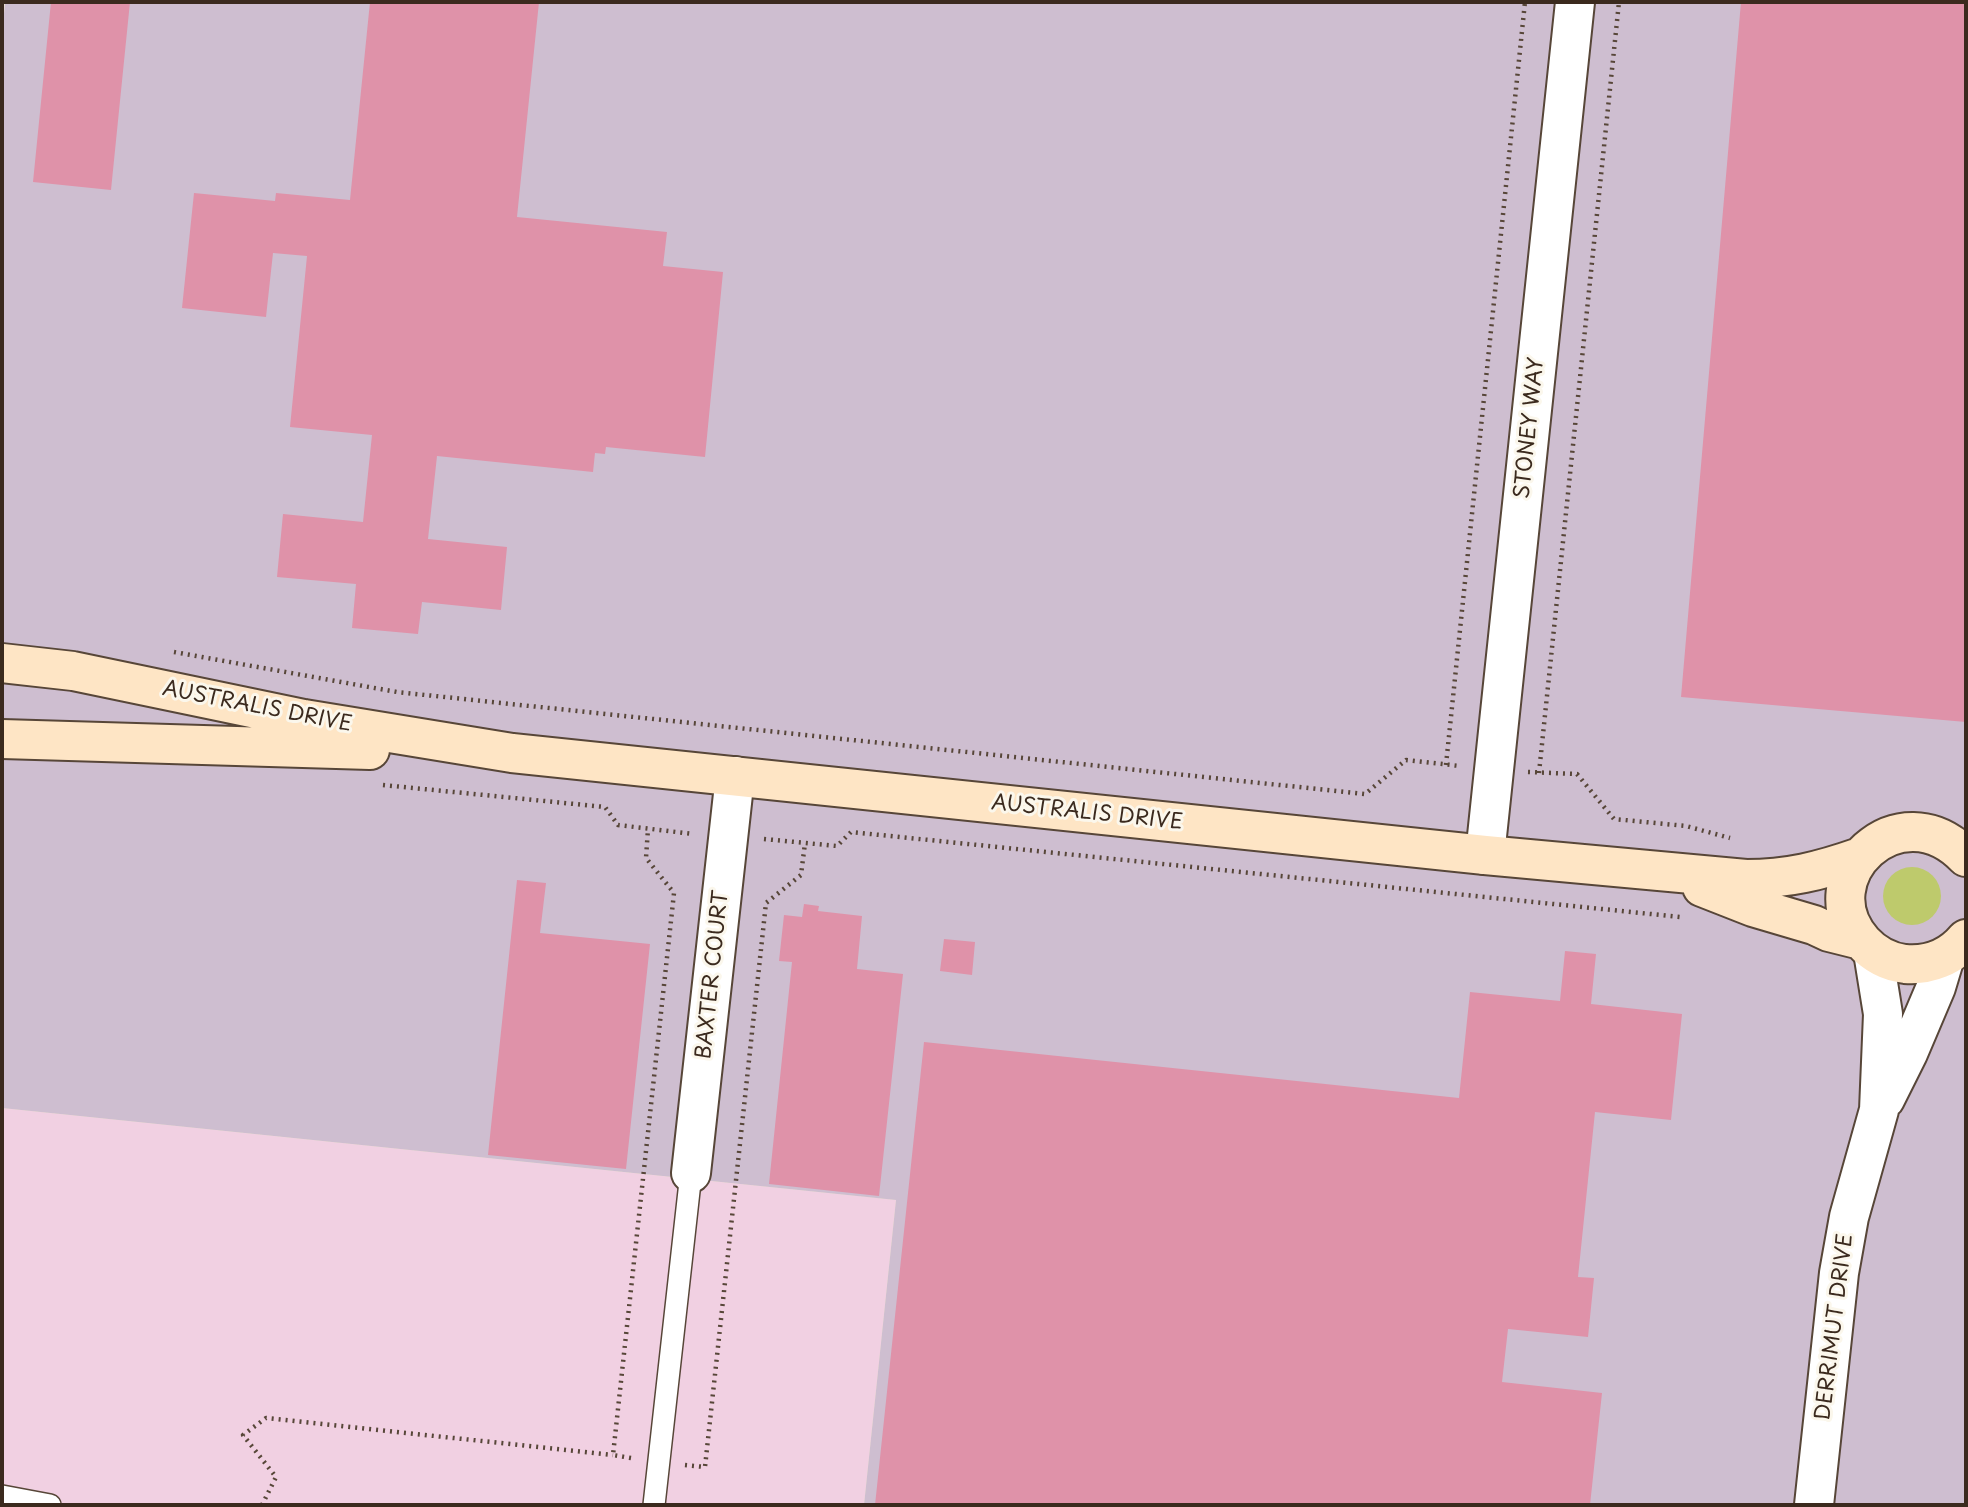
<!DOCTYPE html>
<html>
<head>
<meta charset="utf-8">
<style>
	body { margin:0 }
	#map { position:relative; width:1968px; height:1507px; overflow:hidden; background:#f3e7ce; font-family:"Playpen Sans",sans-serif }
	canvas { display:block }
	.frame { position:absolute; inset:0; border:4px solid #3b2a1e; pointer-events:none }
</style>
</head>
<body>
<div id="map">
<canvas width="1968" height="1507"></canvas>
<div class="frame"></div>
</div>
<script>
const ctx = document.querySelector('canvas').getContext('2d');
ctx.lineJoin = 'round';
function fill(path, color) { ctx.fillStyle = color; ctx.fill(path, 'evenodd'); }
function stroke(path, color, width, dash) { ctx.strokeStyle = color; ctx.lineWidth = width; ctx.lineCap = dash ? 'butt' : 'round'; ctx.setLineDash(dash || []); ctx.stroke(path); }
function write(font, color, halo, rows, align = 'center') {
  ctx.font = font + ' "Playpen Sans",sans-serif'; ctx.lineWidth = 6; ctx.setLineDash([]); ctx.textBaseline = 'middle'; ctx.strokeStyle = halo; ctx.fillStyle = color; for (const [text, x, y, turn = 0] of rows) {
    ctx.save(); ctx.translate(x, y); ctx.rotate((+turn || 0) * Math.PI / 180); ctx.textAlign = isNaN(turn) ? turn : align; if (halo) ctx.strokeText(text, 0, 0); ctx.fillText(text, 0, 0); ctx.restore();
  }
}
fill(new Path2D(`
	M2 1108 896 1200 864 1505H2Z`), '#f1d0e2');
fill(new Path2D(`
	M5 2H1966V1505H864L896 1200 2 1108V37Z`), '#cebed0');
fill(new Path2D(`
	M1883 896a29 29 0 1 1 58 0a29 29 0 1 1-58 0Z`), '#beca6c');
fill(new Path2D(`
	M51 2H130L111 190 33 182Z
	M370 2H539L517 217 667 232 663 266 723 272 705 457 606 447 605 454 595 453 593 472 437 456 428 539 507 547 501 610 422 602 418 634 352 628 356 584 277 577 283 514 363 522 372 435 290 427 307 256 273 253 266 317 182 308 194 193 275 201 276 193 350 200Z
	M1741 2H1966V722L1681 697Z
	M517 880 546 883 540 933 650 944 626 1169 488 1155Z
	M804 904 819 906 818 911 862 916 857 969 903 974 879 1196 769 1184 792 962 779 961 784 915 802 917Z
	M944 939 975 942 972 975 940 971Z
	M1565 951 1596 954 1591 1004 1682 1014 1671 1120 1595 1112 1578 1277 1594 1278 1588 1337 1508 1329 1502 1382 1602 1393 1590 1505H875L924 1042 1459 1098 1470 992 1560 1001Z`), '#df92a9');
const lane = new Path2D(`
	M2 1496 50 1505
	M654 1505 691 1173`);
const street = new Path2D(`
	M1485 855 1575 2
	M1885 1099 1908 1053 1936 987 1945 957
	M691 1173 735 776
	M1814 1505 1839 1273 1849 1217 1879 1110 1883 1014 1873 952`);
const secondary = new Path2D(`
	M2 663 73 671 304 719 512 753 1485 855 1746 879C1788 879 1820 871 1860 857
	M2 739 370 750
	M1966 857C1899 787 1806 879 1863 942 1874 954 1888 962 1905 964 1929 966 1951 957 1966 939
	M1702 887 1753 907 1814 925 1829 932 1861 940`);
stroke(lane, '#574638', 24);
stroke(street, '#574638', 42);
stroke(secondary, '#574638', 42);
stroke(new Path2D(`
	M174 652 397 692 1365 794 1406 760 1460 766
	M1446 765 1525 2
	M1528 772 1577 774 1614 819 1686 826 1730 838
	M1539 773 1619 2
	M383 785 605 807 618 825 693 834
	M764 839 837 846 851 832 1680 917
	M631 1458 613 1455 674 893 646 858 648 829
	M685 1465 705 1467 766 903 801 875 805 843
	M262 1505 276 1477 243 1435 266 1418 613 1455`), '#574638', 4.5, [2, 5]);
stroke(lane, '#fff', 21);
stroke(street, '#fff', 38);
stroke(secondary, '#fee5c5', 38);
write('21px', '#3b2a1e', '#fbf7ec', [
	["STONEY WAY",1530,428,-84],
	["AUSTRALIS DRIVE",257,707,11],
	["AUSTRALIS DRIVE",1087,813,6],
	["BAXTER COURT",713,975,-84],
	["DERRIMUT DRIVE",1835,1327,-83]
]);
</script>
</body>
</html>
